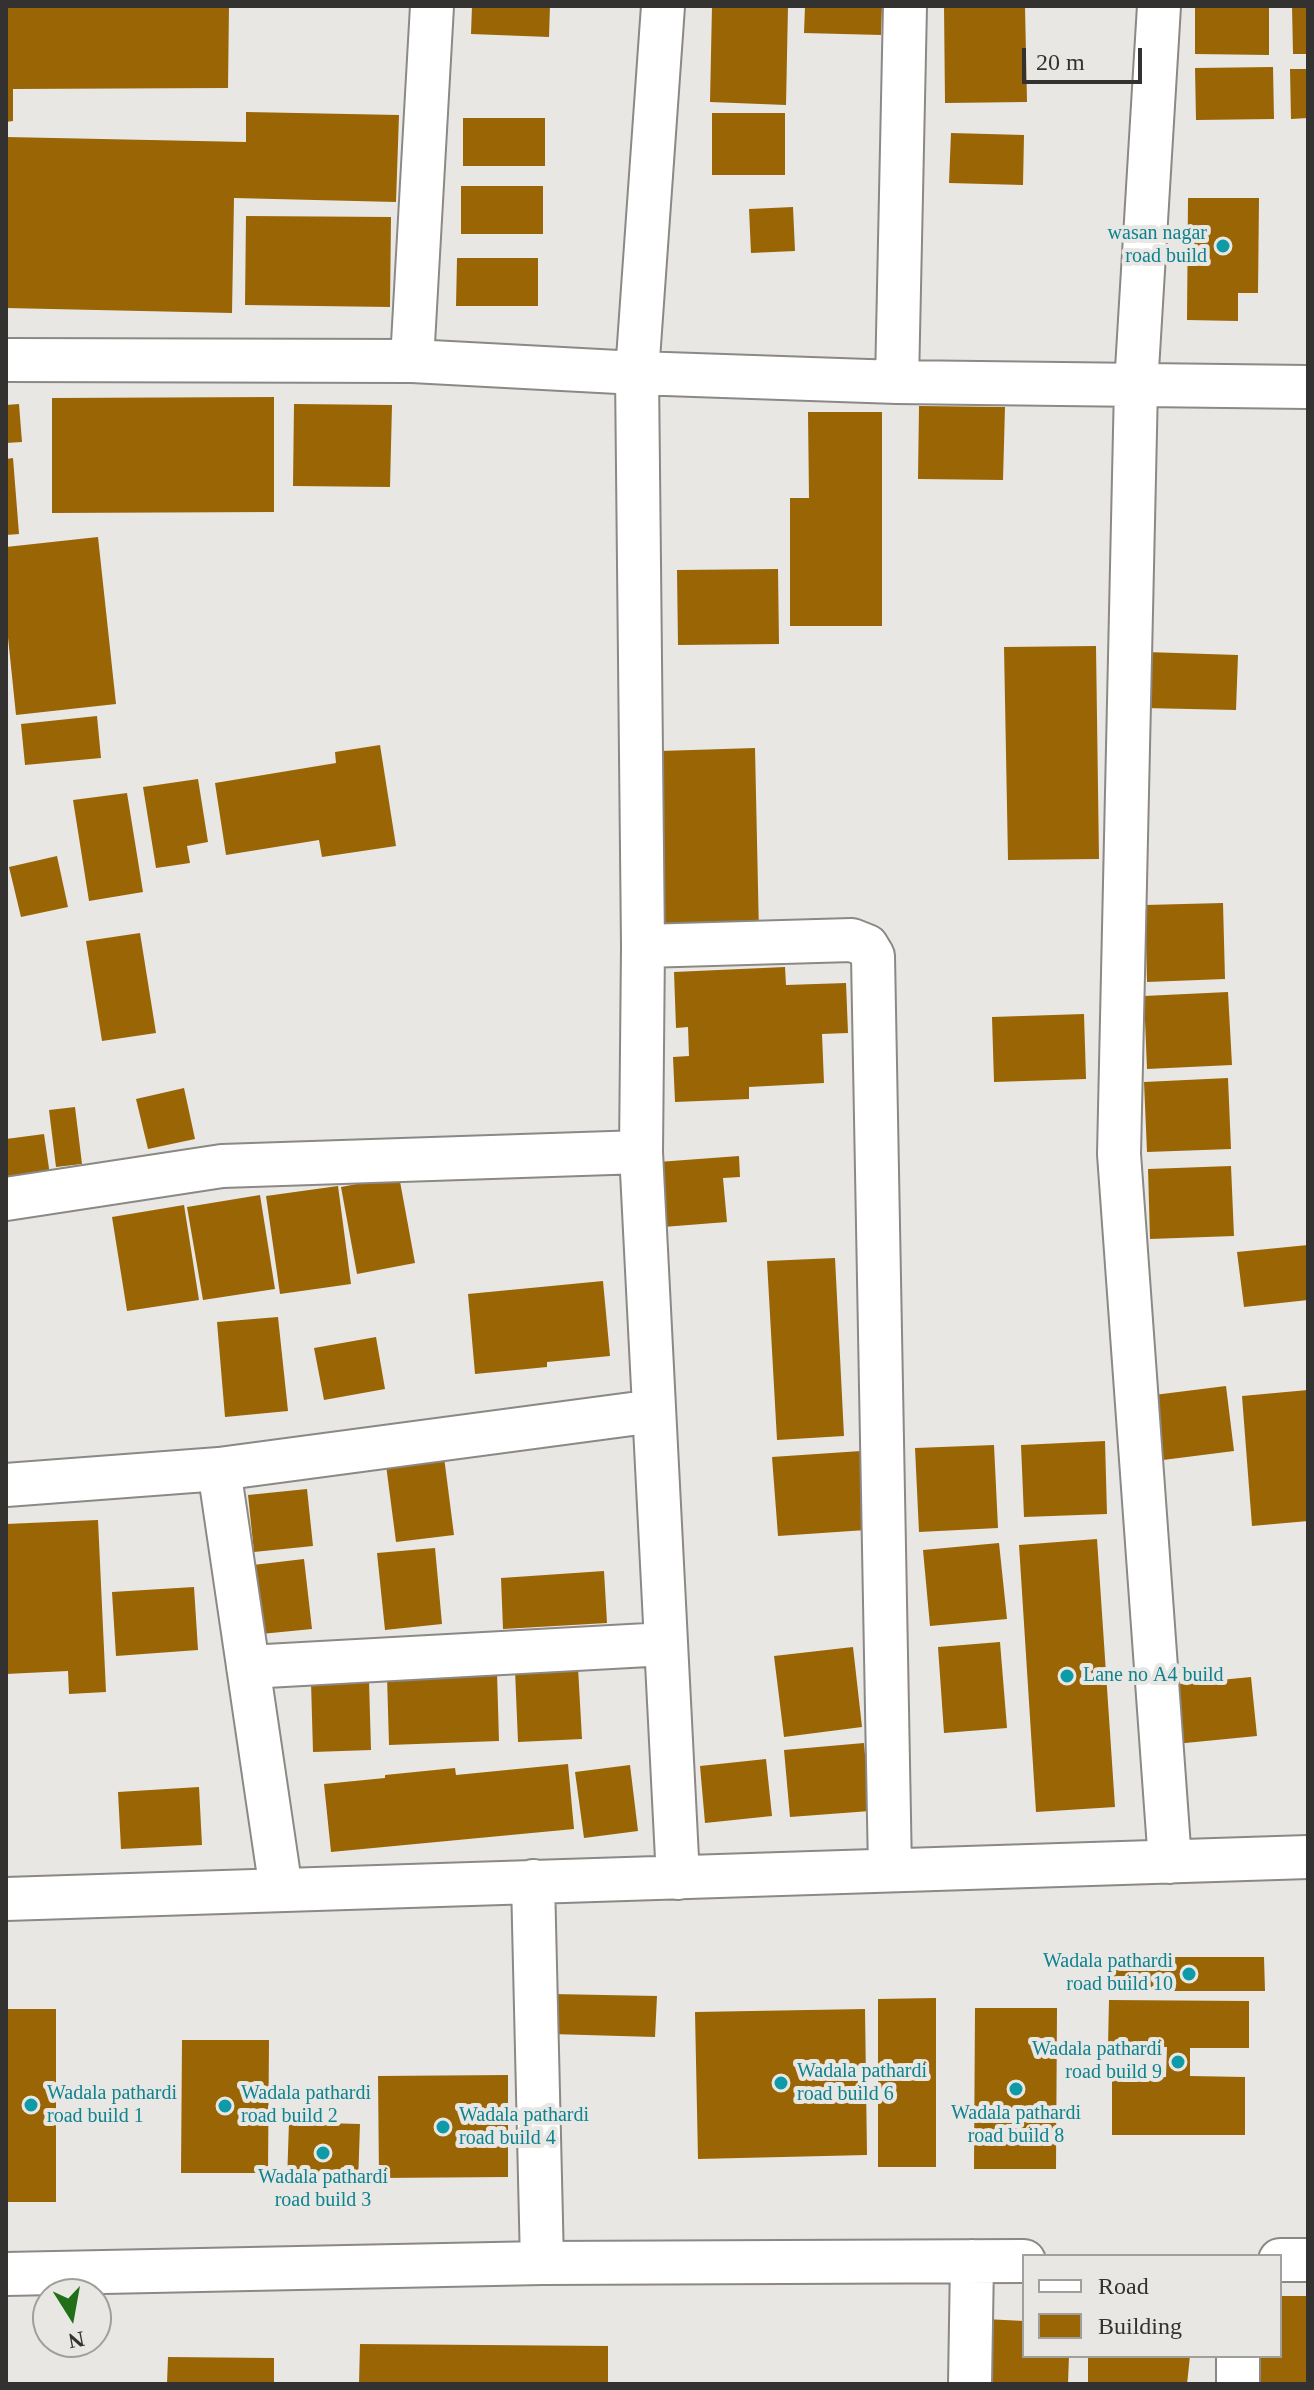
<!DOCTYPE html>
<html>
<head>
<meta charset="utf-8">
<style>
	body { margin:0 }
	#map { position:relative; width:1314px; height:2390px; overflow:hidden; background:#e9e7e3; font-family:Georgia,serif }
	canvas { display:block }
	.frame { position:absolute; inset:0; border:8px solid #333231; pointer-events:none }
	.legend { position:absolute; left:1022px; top:2254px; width:260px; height:104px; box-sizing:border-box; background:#e9e7e3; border:2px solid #a09f9c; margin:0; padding:10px 14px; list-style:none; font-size:24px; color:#333231 }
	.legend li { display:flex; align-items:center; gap:16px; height:40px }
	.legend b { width:40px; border:2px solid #a09f9c }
	.north { position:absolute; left:32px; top:2278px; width:80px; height:80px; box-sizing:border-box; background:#e9e7e3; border:2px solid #a09f9c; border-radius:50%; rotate:169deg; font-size:22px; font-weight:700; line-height:32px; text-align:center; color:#333231 }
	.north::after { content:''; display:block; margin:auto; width:28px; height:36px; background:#217017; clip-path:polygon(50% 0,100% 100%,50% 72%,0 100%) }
	.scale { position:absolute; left:1022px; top:48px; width:120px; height:36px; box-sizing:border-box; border:4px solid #333231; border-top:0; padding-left:10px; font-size:24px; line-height:28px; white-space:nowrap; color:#333231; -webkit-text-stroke:6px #e9e7e3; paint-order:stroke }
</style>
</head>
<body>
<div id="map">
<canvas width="1314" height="2390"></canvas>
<div class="frame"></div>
<ul class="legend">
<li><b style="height:10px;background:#fff"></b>Road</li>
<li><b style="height:22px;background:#9a6505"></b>Building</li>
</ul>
<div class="north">N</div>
<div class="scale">20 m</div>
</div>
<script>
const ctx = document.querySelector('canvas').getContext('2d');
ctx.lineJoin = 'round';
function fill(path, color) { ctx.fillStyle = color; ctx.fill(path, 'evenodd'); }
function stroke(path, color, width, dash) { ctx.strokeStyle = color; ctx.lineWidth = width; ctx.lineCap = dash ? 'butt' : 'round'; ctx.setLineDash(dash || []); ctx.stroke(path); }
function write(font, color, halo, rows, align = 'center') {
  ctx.font = font + ' Georgia,serif'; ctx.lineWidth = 8; ctx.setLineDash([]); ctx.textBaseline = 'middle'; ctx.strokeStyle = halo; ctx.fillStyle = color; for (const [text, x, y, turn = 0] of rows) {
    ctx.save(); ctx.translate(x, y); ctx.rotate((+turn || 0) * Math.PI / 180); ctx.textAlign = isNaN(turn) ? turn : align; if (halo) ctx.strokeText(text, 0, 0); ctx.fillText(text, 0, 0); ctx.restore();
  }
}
fill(new Path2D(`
	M6 6H229L228 88 13 89V121L6 122Z
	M472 6H550L549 37 471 34Z
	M712 6H788L786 105 710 102Z
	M805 6H882L881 35 804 33Z
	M944 6H1025L1027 102 945 103Z
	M1195 6H1269V55L1195 54Z
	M1292 6H1308V54H1293Z
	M1273 67 1274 119 1196 120 1195 68Z
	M1290 69H1308V118L1291 119Z
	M246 112 399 115 396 202 234 198 232 313 6 308V137L246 142Z
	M712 113H785V175H712Z
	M463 118H545V166H463Z
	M951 133 1024 135 1023 185 949 183Z
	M461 186H543V234H461Z
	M1188 198H1259L1258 293H1238V321L1187 320Z
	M793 207 795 251 751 253 749 209Z
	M246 216 391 217 390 307 245 305Z
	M457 258H538V306H456Z
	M274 397V512L52 513V398Z
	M19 404 22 442 6 443V405Z
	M294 404 392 405 390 487 293 486Z
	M919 406 1005 407 1003 480 918 479Z
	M808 412H882V626H790V498H809Z
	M13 458 19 534 6 535V459Z
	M98 537 116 704 16 715 6 618V547Z
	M778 569 779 644 678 645 677 570Z
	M1096 646 1099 859 1008 860 1004 647Z
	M1146 652 1238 655 1236 710 1144 708Z
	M97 716 101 758 25 765 21 724Z
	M380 745 396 846 322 857 319 840 226 855 215 783 336 763 335 752Z
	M755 748 759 934 664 936 660 751Z
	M198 779 208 842 187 846 190 863 156 868 143 787Z
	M127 793 143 892 89 901 73 800Z
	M57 856 68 907 21 917 9 867Z
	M1223 903 1225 979 1147 982 1145 905Z
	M140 933 156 1033 102 1041 86 941Z
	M785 967 786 985 846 983 848 1033 822 1034 824 1083 749 1087V1099L675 1102 673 1057 689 1056 688 1027 676 1028 674 972Z
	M1228 992 1232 1065 1147 1069 1144 996Z
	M1084 1014 1086 1079 994 1082 992 1017Z
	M1228 1078 1231 1149 1147 1152 1144 1082Z
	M184 1088 195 1139 148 1149 136 1099Z
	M75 1107 82 1164 56 1167 49 1110Z
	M44 1134 51 1182 6 1188V1139Z
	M739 1156 740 1177 723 1178 727 1222 663 1227 658 1162Z
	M1231 1166 1234 1236 1150 1239 1148 1169Z
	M399 1176 415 1263 357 1274 341 1187Z
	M338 1186 351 1284 280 1294 266 1196Z
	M260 1195 275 1289 203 1300 187 1207Z
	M184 1205 199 1300 127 1311 112 1217Z
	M1308 1245V1300L1244 1307 1237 1252Z
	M835 1258 844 1436 777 1440 767 1261Z
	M603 1281 610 1356 547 1362V1367L475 1374 468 1294Z
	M278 1317 288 1411 225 1417 217 1322Z
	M376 1337 385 1389 324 1400 314 1348Z
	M1226 1386 1234 1451 1163 1460 1154 1395Z
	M1308 1390V1521L1252 1526 1242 1396Z
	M1105 1441 1107 1514 1024 1517 1021 1445Z
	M994 1445 998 1528 919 1532 915 1448Z
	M861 1451 866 1530 778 1536 772 1457Z
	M444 1457 454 1535 396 1542 386 1465Z
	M307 1489 313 1546 254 1552 248 1495Z
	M98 1520 106 1692 69 1694 68 1671 6 1674V1524Z
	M1097 1539 1115 1807 1036 1812 1019 1545Z
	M999 1543 1007 1619 930 1626 923 1550Z
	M435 1548 442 1624 385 1630 377 1553Z
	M304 1559 312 1629 261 1634 253 1565Z
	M604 1571 607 1623 503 1629 501 1578Z
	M194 1587 198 1650 116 1656 112 1592Z
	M1000 1642 1007 1728 944 1733 938 1647Z
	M853 1647 862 1727 784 1737 774 1656Z
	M578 1667 582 1739 518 1742 515 1670Z
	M497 1672 499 1741 389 1745 387 1676Z
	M1251 1677 1257 1736 1175 1744 1169 1685Z
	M369 1681 371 1750 313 1752 311 1682Z
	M864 1743 870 1811 790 1817 784 1750Z
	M766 1759 772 1816 705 1823 700 1766Z
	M568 1764 574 1829 331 1852 324 1784 385 1778V1775L455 1768 456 1775Z
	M630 1765 638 1831 584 1838 575 1772Z
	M199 1787 202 1845 121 1849 118 1792Z
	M1113 1957H1264L1265 1991H1113Z
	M552 1994 657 1996 655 2037 551 2034Z
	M936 1998V2167H878V1999Z
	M1109 2000 1249 2001V2048H1190V2076L1245 2077V2135H1112V2077H1166L1167 2047H1108Z
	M975 2008H1057L1056 2169H974Z
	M6 2009H56V2202H6Z
	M865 2009 867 2155 698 2159 695 2012Z
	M182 2040H269L268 2173H181Z
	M508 2075V2177L379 2178 378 2076Z
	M289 2122 360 2124 358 2184 287 2182Z
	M1280 2296H1308V2384H1249V2356H1280Z
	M985 2319 1024 2321V2356H1069L1068 2384H985Z
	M360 2344 608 2346V2384H359Z
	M1088 2356H1190L1187 2384H1088Z
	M168 2357 274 2358V2384H167Z`), '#9a6505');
const street = new Path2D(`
	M663 6 637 373 643 946 641 1152 678 1878
	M1159 6 1136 386 1119 1154 1170 1862
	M6 360 412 361 637 373 897 382 1308 387
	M412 361 432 6
	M897 382 905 6
	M643 946 852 940 867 946 873 956 890 1870
	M6 1199 222 1166 641 1152
	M219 1469 281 1890
	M6 1485 219 1469 654 1411
	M248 1667 666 1644
	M533 1881 542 2263
	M6 1899 1308 1857
	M1280 2260H1308
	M6 2274 542 2263 1024 2261
	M970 2384 972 2261
	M1238 2384V2356`);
stroke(street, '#8b8885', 46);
stroke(street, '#fff', 42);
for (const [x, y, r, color] of [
	[1223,246,8,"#0f9aa8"],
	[1067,1676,8,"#0f9aa8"],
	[1189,1974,8,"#0f9aa8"],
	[1178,2062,8,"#0f9aa8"],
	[781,2083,8,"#0f9aa8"],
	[1016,2089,8,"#0f9aa8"],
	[31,2105,8,"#0f9aa8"],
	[225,2106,8,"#0f9aa8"],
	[443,2127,8,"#0f9aa8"],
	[323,2153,8,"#0f9aa8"]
]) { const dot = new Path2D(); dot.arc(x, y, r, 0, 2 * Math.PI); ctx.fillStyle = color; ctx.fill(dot); stroke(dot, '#e9e7e3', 3); }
write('20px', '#0d838f', '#e9e7e3', [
	["wasan nagar",1207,234,"right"],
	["road build",1207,257,"right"],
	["Lane no A4 build",1083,1676],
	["Wadala pathardi",1173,1962,"right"],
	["road build 10",1173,1985,"right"],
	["Wadala pathardi",1162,2050,"right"],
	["road build 9",1162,2073,"right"],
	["Wadala pathardi",797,2072],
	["road build 6",797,2095],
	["Wadala pathardi",47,2094],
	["road build 1",47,2117],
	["Wadala pathardi",241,2094],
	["road build 2",241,2117],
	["Wadala pathardi",1016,2114,"center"],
	["road build 8",1016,2137,"center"],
	["Wadala pathardi",459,2116],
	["road build 4",459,2139],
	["Wadala pathardi",323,2178,"center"],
	["road build 3",323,2201,"center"]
], 'left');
</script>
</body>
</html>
